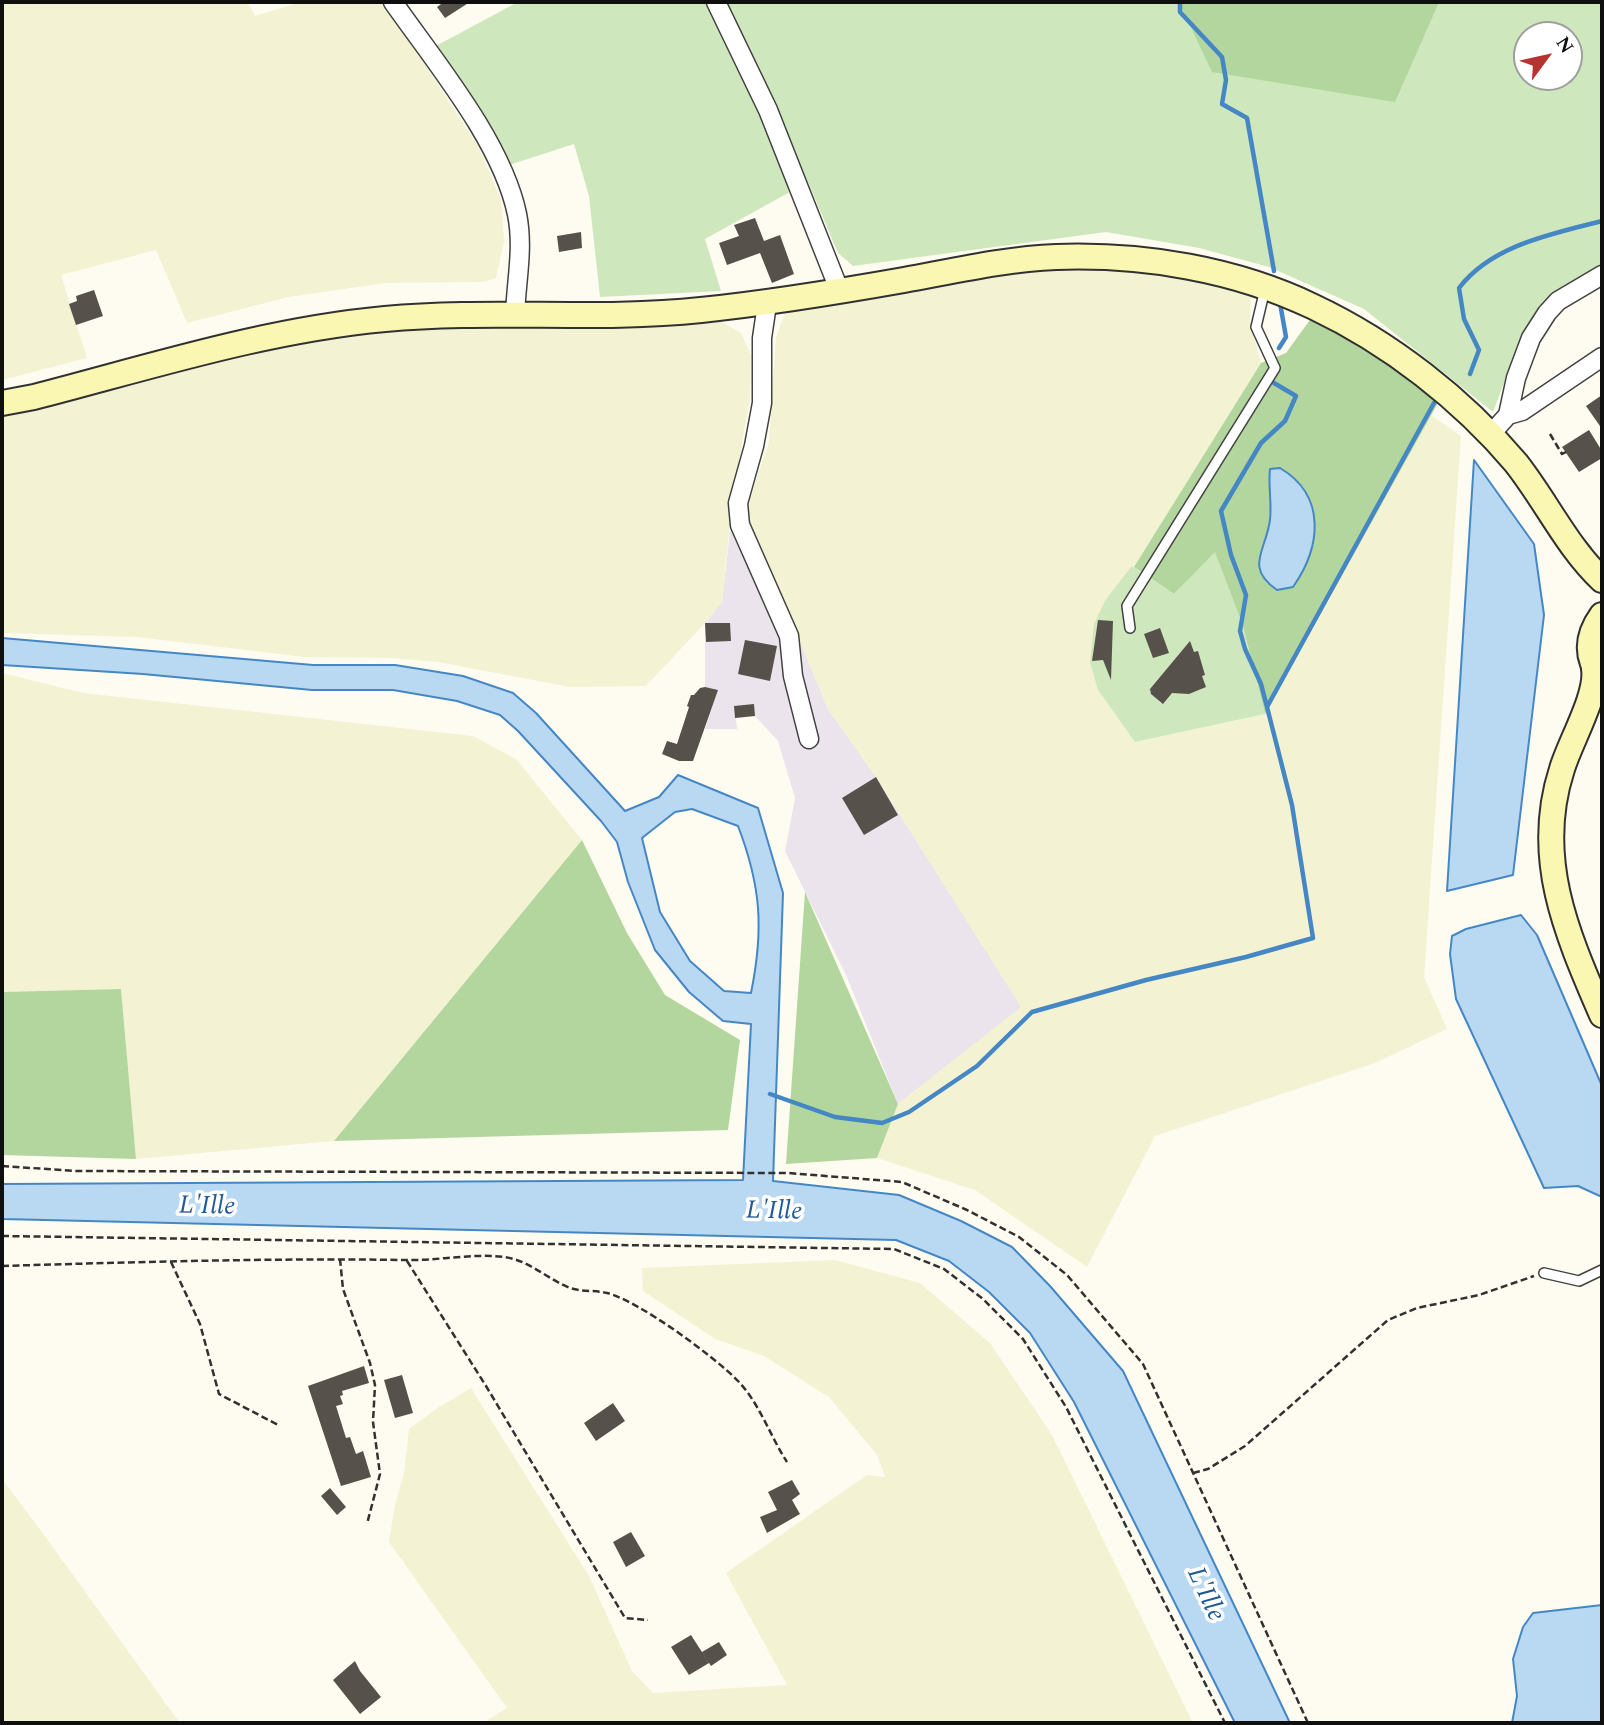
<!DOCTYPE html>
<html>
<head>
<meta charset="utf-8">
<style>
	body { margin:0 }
	#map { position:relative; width:1604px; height:1725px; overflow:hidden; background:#fefcf1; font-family:Spectral,serif }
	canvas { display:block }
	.frame { position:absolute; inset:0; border:4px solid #0f0f0f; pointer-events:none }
	.north { position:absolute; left:1513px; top:21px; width:70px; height:70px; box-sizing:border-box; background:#fff; border:2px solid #9f9f9f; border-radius:50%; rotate:57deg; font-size:19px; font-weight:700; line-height:28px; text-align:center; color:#0f0f0f }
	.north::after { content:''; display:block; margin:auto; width:24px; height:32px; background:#b53430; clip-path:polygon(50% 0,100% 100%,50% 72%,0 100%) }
</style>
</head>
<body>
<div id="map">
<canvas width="1604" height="1725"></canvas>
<div class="frame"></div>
<div class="north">N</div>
</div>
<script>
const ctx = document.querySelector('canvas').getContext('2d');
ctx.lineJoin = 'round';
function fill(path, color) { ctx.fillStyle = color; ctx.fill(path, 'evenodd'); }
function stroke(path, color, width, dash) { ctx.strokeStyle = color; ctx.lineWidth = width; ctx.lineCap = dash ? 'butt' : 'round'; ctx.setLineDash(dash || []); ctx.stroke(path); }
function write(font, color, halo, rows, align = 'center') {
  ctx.font = font + ' Spectral,serif'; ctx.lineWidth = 7; ctx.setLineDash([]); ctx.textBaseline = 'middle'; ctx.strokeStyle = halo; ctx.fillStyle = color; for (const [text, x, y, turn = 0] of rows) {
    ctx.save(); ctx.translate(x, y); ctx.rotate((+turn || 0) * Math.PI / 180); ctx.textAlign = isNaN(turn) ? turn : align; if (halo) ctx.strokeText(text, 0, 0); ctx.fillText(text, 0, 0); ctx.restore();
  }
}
fill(new Path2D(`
	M746 510 828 709 876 777 1022 1007 898 1104 846 975 785 851 795 798 778 741 755 716 736 718 737 729H705L717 691 705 687V623L722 602 730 531Z`), '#ece4ec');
fill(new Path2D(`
	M2 2H248L255 16 301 2H385L479 148 501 199 504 242 496 278 482 282 385 283 289 297 187 323 156 250 61 275 87 358 2 380Z
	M1094 267 1195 277 1251 293 1250 323 1261 363 1134 567 1106 599 1090 663 1098 690 1135 742 1265 714 1431 415 1461 436 1424 977 1447 1029 1375 1063 1155 1136 1087 1267 975 1190 877 1158 898 1104 1021 1007 876 777 828 709 746 510 769 442 776 338 785 312 1023 270Z
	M720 321 741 333 751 355 750 398 733 494 722 602 705 623 646 686 570 687 438 662 392 658 305 657 137 637 2 633V413L270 344 402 327 569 326Z
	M2 673 83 693 473 736 516 759 582 840 334 1141 136 1159 121 989 2 992Z
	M835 1260 920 1283 990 1343 1052 1435 1193 1723H483L507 1708 389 1542 395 1505 404 1473 409 1429 436 1409 471 1388 589 1576 632 1671 653 1693 787 1685 726 1573 867 1475 885 1477 877 1455 829 1397 764 1356 715 1339 643 1291 642 1268Z
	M2 1479 39 1528 180 1723H2Z`), '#f3f2d2');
fill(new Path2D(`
	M518 2H1602V268C1581 279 1549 295 1535 316 1516 344 1506 380 1493 412L1364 309 1269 267 1199 248 1106 232 853 266 838 253 808 182 705 239 721 291 600 297 589 196 574 144 506 166 432 48ZM1527 35H1569V77H1527Z
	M1215 551 1243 626 1265 714 1135 742 1098 690 1090 663 1094 624 1106 599 1132 566 1174 594Z`), '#cfe7bd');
fill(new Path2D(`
	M1179 2H1439L1395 102 1212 72Z
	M1312 317 1392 362 1439 401 1265 714 1243 626 1215 552 1174 594 1134 567 1261 363 1286 353Z
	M582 840 627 933 665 995 740 1040 728 1130 334 1141Z
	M805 892 898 1104 877 1158 786 1164Z
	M121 989 136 1159 2 1155V992Z`), '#b2d69d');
const water = new Path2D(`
	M1474 460 1534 544 1544 615 1513 875 1447 891Z
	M1280 468C1327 496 1321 547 1293 587L1277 590C1244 567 1266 551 1270 520 1272 503 1268 486 1270 469Z
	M2 638 313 665H395L463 676 513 693 536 713 625 811 659 797 678 775 758 808 783 893 773 1181 899 1195 961 1221 1012 1247 1050 1286 1123 1371 1290 1723H1235L1074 1402 1030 1333 989 1292 949 1261 896 1240 2 1219V1184L743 1180 751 1024 723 1021 689 992 655 950 628 882 617 842 601 821 518 731 500 715 457 701 393 690H312L143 674 2 665ZM692 809 738 826C761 886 764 929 751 993L724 991 690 961 660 912 642 838 675 812Z
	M1521 915 1537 935 1602 1086V1197L1578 1186 1544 1188 1456 999 1450 954 1452 936 1466 929Z
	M1602 1605V1723H1512L1517 1696 1513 1659 1523 1627 1533 1613Z`);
fill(water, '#b9d8f2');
stroke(water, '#4587c4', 2);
stroke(new Path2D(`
	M1180 2V12L1222 57 1226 80 1222 104 1247 118 1274 271
	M1279 348 1286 337 1280 303
	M1470 374 1479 350 1464 319 1459 288C1492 245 1552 234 1602 221
	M1267 707 1261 684 1245 649 1240 631 1246 595 1231 555 1221 511 1261 443 1285 421 1296 396 1274 383
	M770 1094 835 1117 882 1123 909 1112 977 1066 1032 1012 1146 980 1246 957 1313 938 1292 805 1267 707 1434 403`), '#4587c4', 4.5);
fill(new Path2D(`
	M444 2H470L445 18 437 7Z
	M755 218 764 241 780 235 794 274 772 283 760 253 727 265 719 243 739 236 734 225Z
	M581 232 582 248 559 252 557 236Z
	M94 290 103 316 76 325 69 304 77 301 76 296Z
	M1602 395V429L1586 406Z
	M1589 430 1602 451V458L1579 472 1562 447Z
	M1098 620 1113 621 1111 680 1103 660 1092 661Z
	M705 623H730L731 641 706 642Z
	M1160 628 1169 653 1153 658 1144 634Z
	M745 640 777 646 770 681 738 674Z
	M1190 641 1194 652 1198 651 1205 675 1202 676 1206 687 1189 694 1172 693 1163 704 1151 694 1150 689Z
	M705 687 718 690 693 761H679L662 754 667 741 677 744 689 707 687 706 691 695H694L700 688Z
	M754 704 755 716 735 718 734 706Z
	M876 777 898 815 864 835 842 798Z
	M364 1366 369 1383 342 1391 343 1395 340 1396 343 1404 336 1406 346 1438 350 1437 356 1454 363 1451 371 1477 341 1486 308 1386Z
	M402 1375 413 1413 395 1418 384 1380Z
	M613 1403 625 1421 596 1441 584 1423Z
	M792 1480 800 1494 792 1500 800 1514 767 1533 760 1517 777 1510 768 1492Z
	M330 1488 346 1507 337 1515 321 1496Z
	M631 1532 645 1556 626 1567 613 1542Z
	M691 1635 709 1663 689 1675 671 1647Z
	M719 1642 727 1655 711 1666 702 1652Z
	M355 1661 360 1671 381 1697 360 1714 333 1680Z`), '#57514c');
const lane = new Path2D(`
	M1130 628 1127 606 1275 368 1256 327 1265 289
	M1544 1273 1579 1281 1602 1270`);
const street = new Path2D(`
	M393 2C435 62 502 142 517 214 524 249 516 281 515 316
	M716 2 768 110 840 292
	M765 303 766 311 762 338V403L754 446 738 503 740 525 789 636 793 676 809 739
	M1508 415 1522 411 1602 357
	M1490 435 1508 415 1516 378 1531 338 1547 313 1558 301 1602 275`);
const secondary = new Path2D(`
	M2 403 34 397C150 367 265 330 385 319 490 309 596 321 701 310 769 303 836 292 904 280 954 271 1005 259 1056 257 1144 254 1235 269 1314 307 1390 343 1462 399 1516 463 1546 501 1567 547 1602 580
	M1602 615C1586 637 1586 658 1602 679
	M1594 669C1598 695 1570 742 1562 769 1533 858 1567 934 1602 1015`);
stroke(lane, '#424242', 12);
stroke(street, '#424242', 21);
stroke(secondary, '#313131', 28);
stroke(new Path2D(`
	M1550 434 1562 454 1566 452
	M2 1166 76 1171 788 1173 902 1182 967 1210 1019 1237 1067 1275 1143 1364 1308 1723
	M2 1236 894 1249 944 1269 983 1299 1023 1339 1066 1407 1225 1723
	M340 1259 343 1289 370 1363 375 1385 373 1422 380 1474 367 1524
	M407 1261 486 1386 625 1618 648 1620
	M171 1262 200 1324 219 1394 280 1426
	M2 1266C136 1262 270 1258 404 1260 437 1261 472 1253 504 1257 529 1260 547 1279 570 1288 582 1292 595 1290 607 1293 639 1301 715 1357 738 1381 760 1404 770 1436 787 1462
	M1193 1473 1208 1469 1245 1446 1388 1320 1417 1308 1479 1295 1534 1276`), '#313131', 2.5, [7, 3.5]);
stroke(lane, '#fff', 9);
stroke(street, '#fff', 18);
stroke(secondary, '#f9f7b1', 24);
write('italic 26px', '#205a98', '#fff', [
	["L'Ille",207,1208,1],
	["L'Ille",774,1213,1],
	["L'Ille",1204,1595,65]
]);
</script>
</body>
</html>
